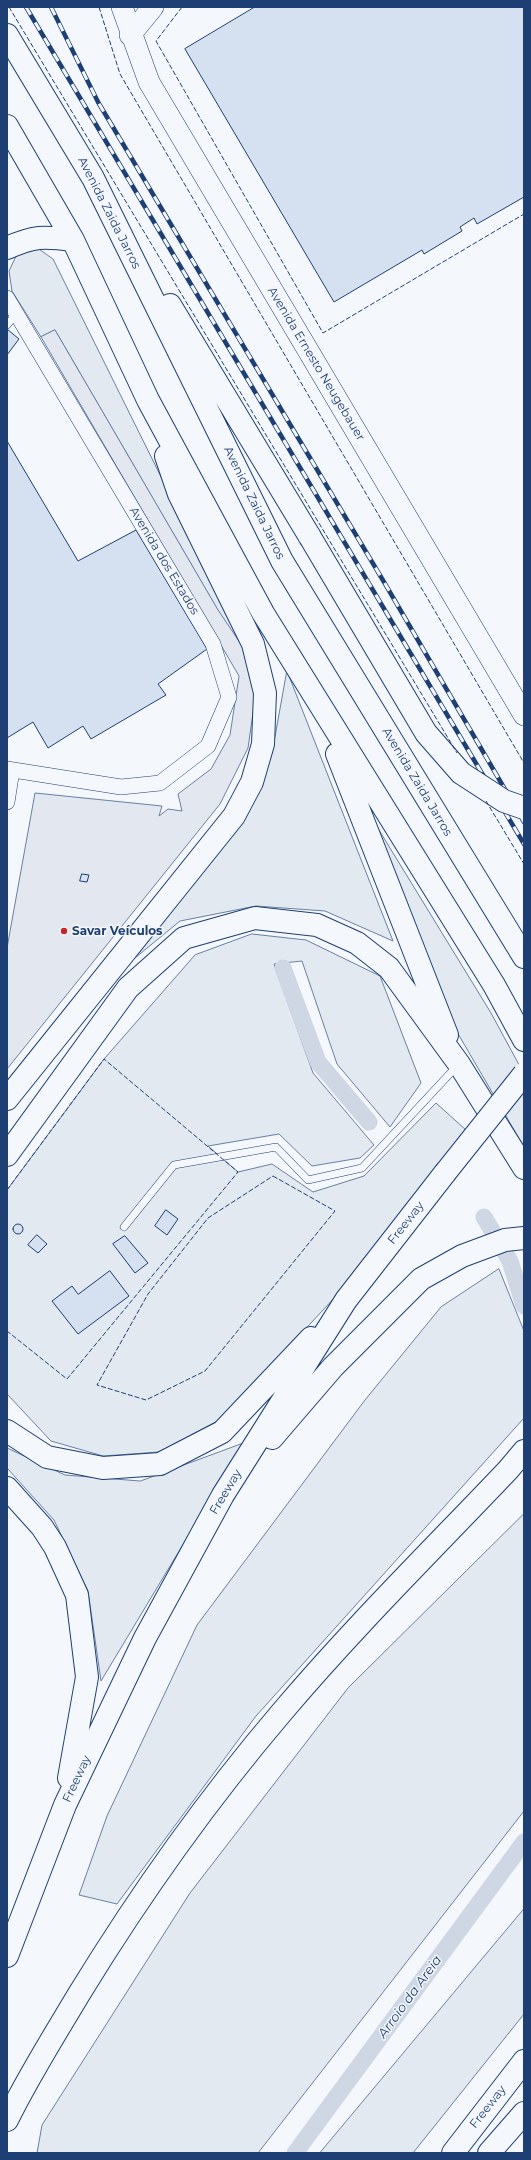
<!DOCTYPE html>
<html>
<head>
<meta charset="utf-8">
<style>
	body { margin:0 }
	#map { position:relative; width:531px; height:2160px; overflow:hidden; background:#f4f7fb; font-family:Montserrat,sans-serif }
	canvas { display:block }
	.frame { position:absolute; inset:0; border:8px solid #1d3f73; pointer-events:none }
</style>
</head>
<body>
<div id="map">
<canvas width="531" height="2160"></canvas>
<div class="frame"></div>
</div>
<script>
const ctx = document.querySelector('canvas').getContext('2d');
ctx.lineJoin = 'round';
function fill(path, color) { ctx.fillStyle = color; ctx.fill(path, 'evenodd'); }
function stroke(path, color, width, dash) { ctx.strokeStyle = color; ctx.lineWidth = width; ctx.lineCap = dash ? 'butt' : 'round'; ctx.setLineDash(dash || []); ctx.stroke(path); }
function write(font, color, halo, rows, align = 'center') {
  ctx.font = font + ' Montserrat,sans-serif'; ctx.lineWidth = 3; ctx.setLineDash([]); ctx.textBaseline = 'middle'; ctx.strokeStyle = halo; ctx.fillStyle = color; for (const [text, x, y, turn = 0] of rows) {
    ctx.save(); ctx.translate(x, y); ctx.rotate((+turn || 0) * Math.PI / 180); ctx.textAlign = isNaN(turn) ? turn : align; if (halo) ctx.strokeText(text, 0, 0); ctx.fillText(text, 0, 0); ctx.restore();
  }
}
const green = new Path2D(`
	M36 247 53 259 239 634 233 636 55 330 41 337 12 291 9 271 18 252Z
	M287 671 393 941 325 911 256 906 180 921 135 958 245 819 272 753Z
	M371 817 491 1013 524 1074V1147L450 1020Z
	M252 934 306 940 380 976 421 1083 390 1127 337 1064 302 961 274 964 313 1073 374 1145 360 1158 312 1166 279 1134 208 1146 238 1172 272 1164 313 1192 364 1176 436 1103 466 1130 336 1296 223 1418 159 1452 103 1456 51 1441 7 1394V1190L104 1059 195 955Z
	M499 1269 524 1331V1418L256 1716 117 1904 79 1895 107 1816 197 1625 365 1400 441 1307Z
	M244 1443 101 1681 88 1591 54 1520 7 1468V1448L65 1475 140 1481Z
	M524 1514V1811L258 2153H37L42 2125 190 1893 348 1688Z
	M524 1909V2014L413 2153H320Z`);
fill(green, '#e3e9f0');
stroke(green, '#687fa3', 1);
const parking = new Path2D(`
	M55 330 218 610 251 659 255 699 248 748 220 804 7 1069V948L35 793 162 806 159 816 168 809 182 811 178 794 211 769 230 735 239 676 41 337Z`);
fill(parking, '#e3e8f0');
stroke(parking, '#687fa3', 1);
stroke(new Path2D(`
	M283 968 318 1062 369 1122
	M484 1217 510 1261 524 1306
	M295 2153 524 1842`), '#cfd7e4', 17);
const building = new Path2D(`
	M255 7H524V197L477 224 474 218 460 227 462 231 424 254 422 250 334 302 185 49Z
	M7 329 19 339 7 355Z
	M7 441 78 561 136 530 207 649 158 684 166 695 91 739 83 726 48 748 33 722 7 738Z
	M82 874 89 875 87 882 80 881Z
	M166 1210 178 1219 167 1235 155 1226Z
	M13 1229a5 5 0 1 1 10 0a5 5 0 1 1-10 0Z
	M37 1235 47 1244 38 1253 28 1245Z
	M125 1236 148 1263 135 1273 113 1244Z
	M110 1271 129 1296 78 1334 52 1301 72 1286 78 1294Z`);
fill(building, '#d5e0f0');
stroke(building, '#1d3f73', 1);
const service = new Path2D(`
	M7 325 16 314
	M124 1227 174 1165 276 1147 308 1180 362 1168 457 1066`);
const minor = new Path2D(`
	M7 298 213 644 229 697 208 746 160 783 121 787 7 769
	M7 802 12 770`);
const secondary = new Path2D(`
	M122 7 149 82 524 715
	M130 35 153 7`);
const motorway = new Path2D(`
	M7 35 93 178 282 561 524 957
	M7 126 73 240 148 400 263 613 494 985 524 1040
	M7 248C34 236 43 236 73 240
	M170 305 310 537
	M337 754 447 1035
	M7 1099 234 816 252 782 263 744 265 693 253 644 179 494 166 456
	M7 1155 128 988 184 938 255 918 317 925 357 943 389 968 459 1064 524 1168
	M7 1431 47 1457 103 1468 160 1464 222 1432 311 1338
	M272 1438 333 1367 421 1279 462 1256 505 1240 524 1238
	M7 1488 42 1527 55 1547 77 1595 87 1677 69 1778
	M7 1956 65 1805 145 1638 223 1495 346 1300 445 1173
	M7 2120C28 2077 54 2036 79 1994 139 1896 207 1800 282 1712 353 1628 432 1550 508 1470L524 1451
	M453 2153 524 2061
	M489 2153 524 2113`);
stroke(service, '#1d3f73', 8);
stroke(minor, '#1d3f73', 16);
stroke(secondary, '#1d3f73', 22);
stroke(motorway, '#1d3f73', 24);
stroke(service, '#f4f7fb', 7);
stroke(minor, '#f4f7fb', 15);
stroke(secondary, '#f4f7fb', 21);
stroke(motorway, '#f4f7fb', 22);
const rail = new Path2D(`
	M26 7 524 844
	M51 7 98 102 384 582 524 822`);
stroke(rail, '#1d3f73', 4.5);
stroke(rail, '#f4f7fb', 3, [9]);
const motorwayBridge = new Path2D(`
	M310 537 426 733 461 773 504 801 524 808
	M445 1173 524 1074`);
stroke(motorwayBridge, '#1d3f73', 24, []);
stroke(motorwayBridge, '#f4f7fb', 22);
stroke(new Path2D(`
	M9 7 457 753
	M99 7 120 74 524 763
	M182 7 156 41 323 333 524 214
	M486 801 524 864
	M273 1176 335 1211 205 1371 146 1400 97 1385 148 1294 208 1218Z
	M7 1190 104 1059 238 1172 67 1379 7 1331`), '#1d3f73', 1, [5, 2]);
for (const [x, y, r, color] of [
	[64,931,4,"#c62828"]
]) { const dot = new Path2D(); dot.arc(x, y, r, 0, 2 * Math.PI); ctx.fillStyle = color; ctx.fill(dot); stroke(dot, '#f4f7fb', 1.5); }
write('12px', '#1d3f73', '#f4f7fb', [
	["Avenida Zaida Jarros",109,213,63],
	["Avenida Ernesto Neugebauer",316,364,59],
	["Avenida Zaida Jarros",254,503,64],
	["Avenida dos Estados",164,561,59],
	["Avenida Zaida Jarros",417,782,59],
	["Freeway",406,1223,-52],
	["Freeway",226,1492,-59],
	["Freeway",77,1779,-65],
	["Freeway",488,2107,-52]
]);
write('bold 12px', '#1d3f73', '#f4f7fb', [
	["Savar Veículos",72,931]
], 'left');
write('italic 13px', '#1d3f73', '#f4f7fb', [
	["Arroio da Areia",410,1997,-54]
]);
</script>
</body>
</html>
